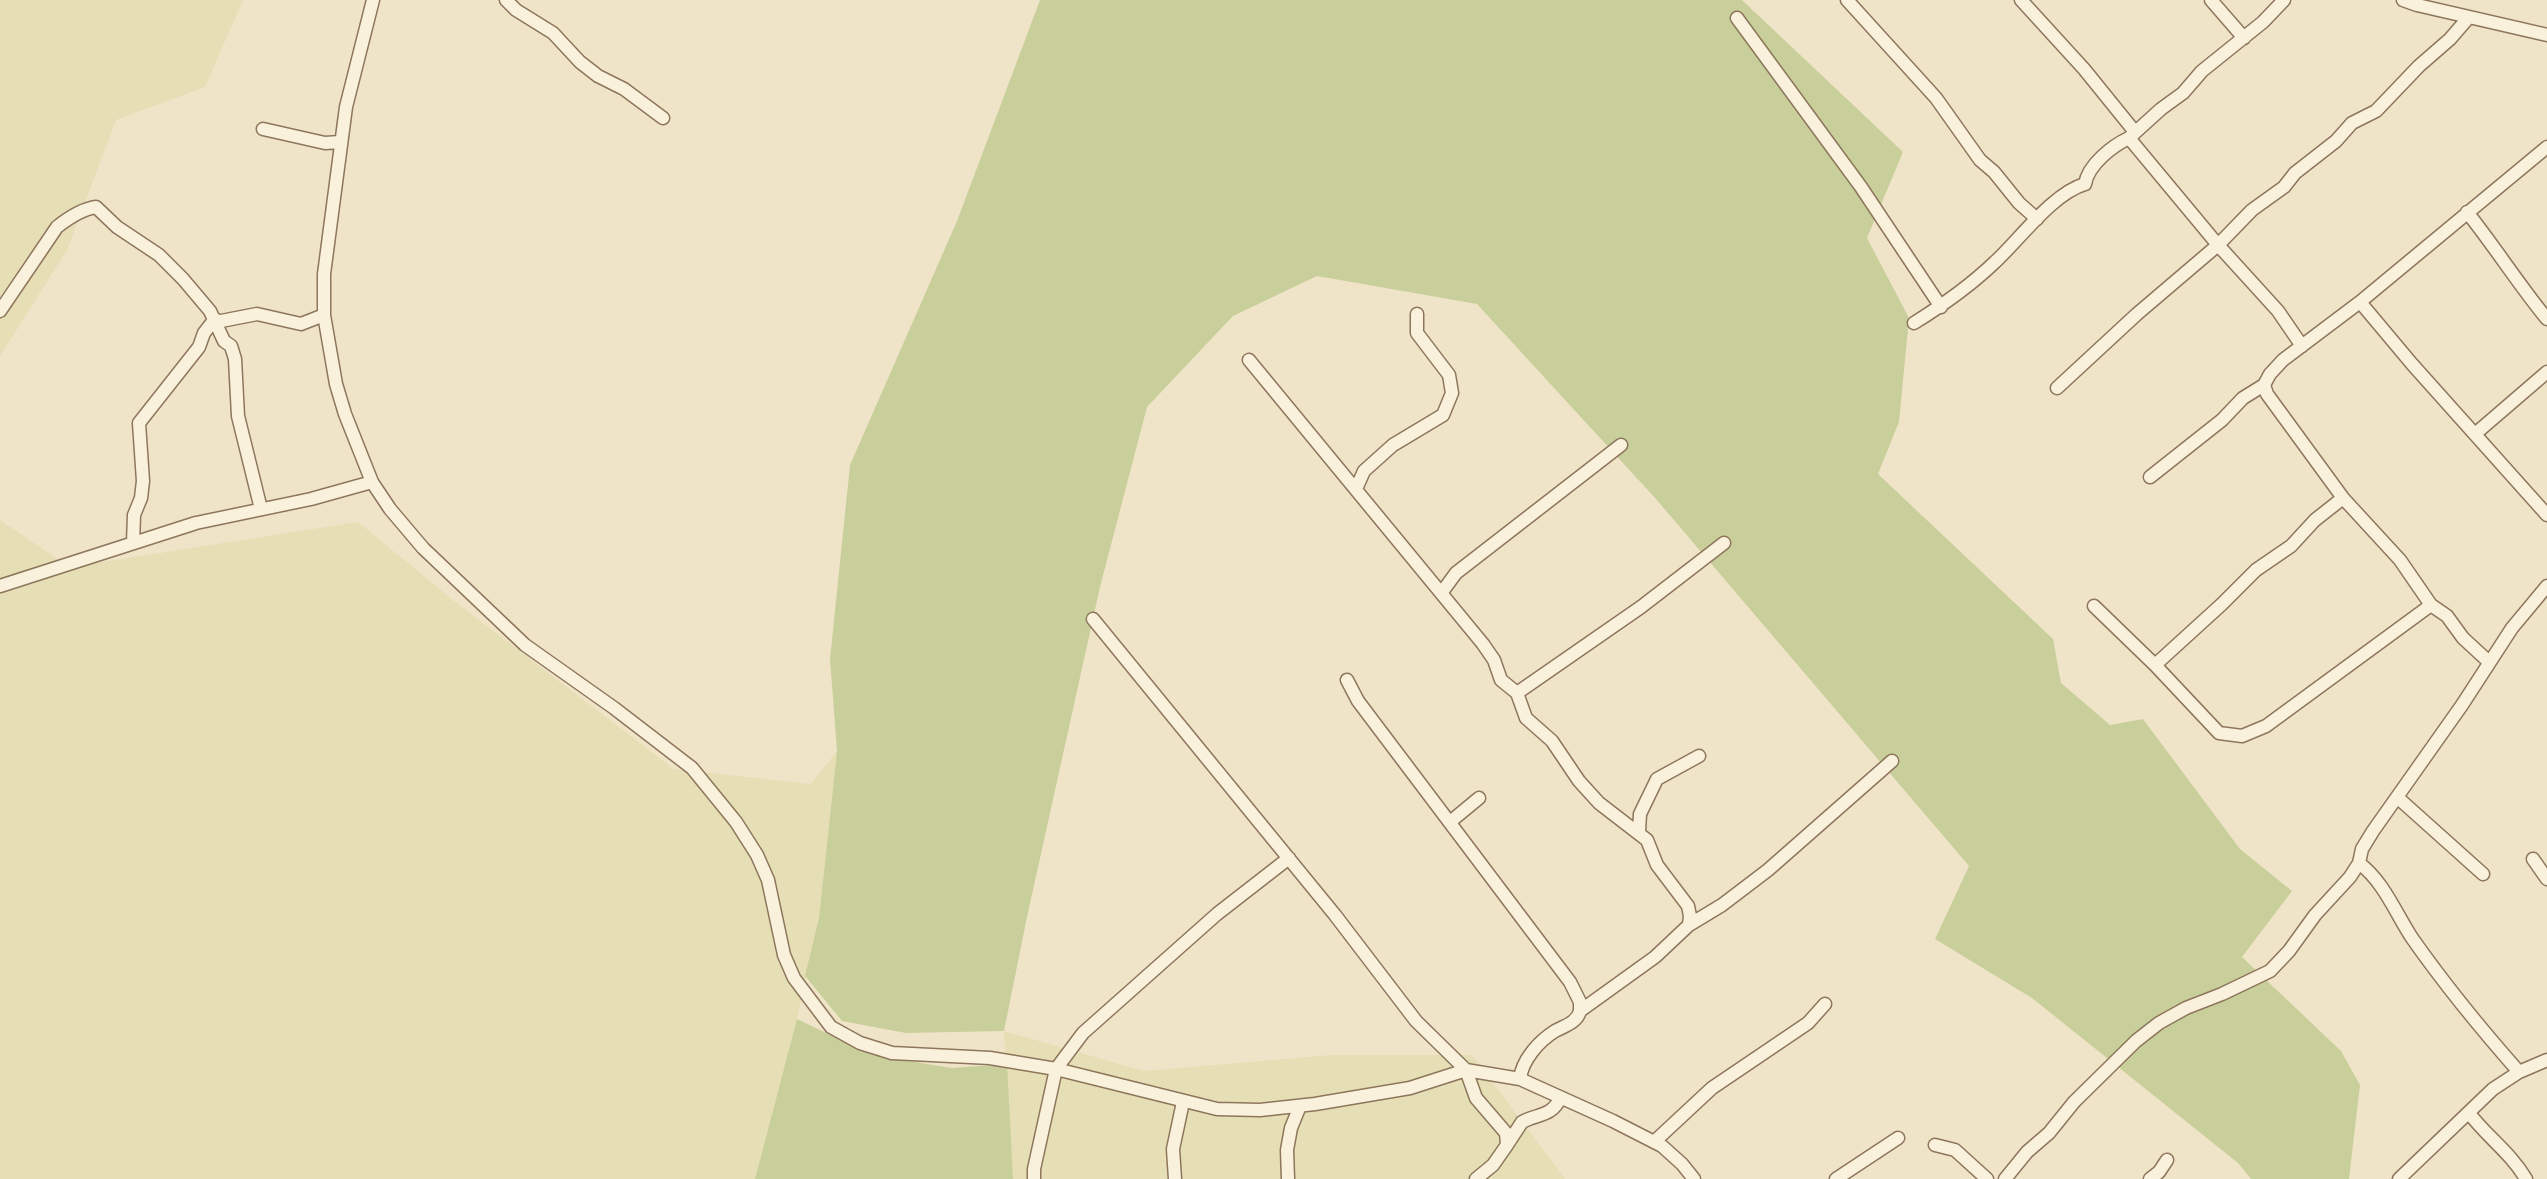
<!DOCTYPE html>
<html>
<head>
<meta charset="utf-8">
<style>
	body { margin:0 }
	canvas { display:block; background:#f0e4c8 }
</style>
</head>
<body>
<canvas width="2547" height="1179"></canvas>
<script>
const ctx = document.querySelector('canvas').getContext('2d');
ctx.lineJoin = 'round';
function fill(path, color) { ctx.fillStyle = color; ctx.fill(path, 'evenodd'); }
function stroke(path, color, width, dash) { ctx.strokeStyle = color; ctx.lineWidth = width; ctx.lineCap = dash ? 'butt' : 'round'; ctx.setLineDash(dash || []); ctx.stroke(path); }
fill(new Path2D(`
	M0 0H243L205 87 116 120 67 250 0 356Z
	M0 520 70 567 358 522 453 600 674 769 811 784 837 751 819 918 797 1019 755 1179H0Z
	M1004 1031 1144 1071 1331 1055H1472L1565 1179H1013Z`), '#e6deb5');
fill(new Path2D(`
	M1040 0H1742L1903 152 1867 238 1909 318 1899 422 1878 474 2053 639 2061 683 2110 725 2143 719 2240 849 2292 891 2242 957 2341 1051 2360 1085 2349 1179H2251L2238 1163 2032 998 1935 939 1969 866 1656 499 1477 304 1317 276 1233 316 1147 407 1100 587 1027 917 1004 1031 906 1033 842 1021 805 976 819 918 837 751 830 659 850 465 957 221Z
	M797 1019 872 1055 952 1068 1007 1064 1013 1179H755Z`), '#c9cf9b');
const minor = new Path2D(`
	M373 0 346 107 324 274V315L336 384 345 414 372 482 390 509 423 548 525 645 614 708 692 768 736 822 757 855 768 880 784 955 794 978 831 1027 860 1043 892 1053 990 1058 1056 1069 1217 1109 1260 1110 1315 1104 1410 1088 1466 1070 1520 1079 1613 1121 1662 1146 1682 1164 1694 1179
	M506 0 516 10 553 33 580 62 598 76 624 89 663 118
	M1847 0 1936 98 1980 160 1994 172 2019 203 2037 219
	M2021 0 2084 69 2135 132
	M2211 0 2244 38
	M2284 0 2263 22 2202 71 2183 93 2161 109 2129 138 2218 245 2278 311 2302 346
	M2403 0 2417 5 2547 35
	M1737 18 1861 187 1941 307
	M263 129 325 143 340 142
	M2467 212C2495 247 2519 285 2547 319
	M2360 302 2412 364 2547 515
	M0 311 57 227C67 219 83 209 96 207L117 227 159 255 183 279 210 311 224 341 231 346 235 359 238 416 261 509
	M216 322 257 314 301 324 324 315
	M1914 323C1943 305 1970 286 1995 262 2019 240 2053 193 2085 184 2088 165 2112 146 2129 138
	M1249 360 1483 644 1494 660 1501 680 1517 693 1526 718 1552 741 1579 781 1599 803 1647 840 1657 865 1688 906 1690 916 1689 925
	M2264 385 2267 394 2343 498 2400 560 2431 605 2447 616 2463 638 2489 662
	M2057 388 2137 314 2218 245 2252 210 2284 187 2295 173 2336 141 2352 123 2376 111 2419 66 2450 39 2469 17
	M2475 434 2547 372
	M2150 477 2222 420 2243 398 2264 385 2270 374 2283 360 2360 302 2547 147
	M1356 489 1364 471 1393 445 1443 415 1452 393 1449 375 1417 333V314
	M133 543 134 515 141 498 143 481 139 423 199 347 204 333 215 319
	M0 586 196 523 311 499 372 482
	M1442 592 1456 573 1621 445
	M2094 606 2155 665 2219 733 2242 736 2266 726 2431 605
	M1093 619 1335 915 1416 1021 1466 1070 1476 1098 1506 1133 1507 1145 1493 1165 1476 1179
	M2155 665 2222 604 2256 570 2291 546 2315 520 2343 498
	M1347 680 1358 701 1570 982 1580 1002V1011
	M1517 693 1641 607 1724 543
	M2397 797 2483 874
	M1450 822 1479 798
	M1639 832 1640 814 1657 779 1699 756
	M2533 859 2547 879
	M2359 863C2384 882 2395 912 2412 938 2445 985 2481 1029 2519 1072
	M1520 1079C1522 1060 1539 1041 1555 1031 1564 1026 1577 1023 1580 1011L1655 957 1689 925 1722 905 1768 870 1892 761
	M2469 1113C2487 1137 2511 1153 2526 1179
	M1654 1142 1712 1088 1808 1023 1825 1004
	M1507 1145 1522 1122C1537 1114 1553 1116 1560 1098
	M1935 1145 1955 1150 1987 1179
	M1034 1179V1169L1056 1069 1083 1033 1217 914 1289 858
	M1175 1179 1173 1149 1183 1102
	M1288 1179 1287 1150 1291 1128 1300 1106
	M1836 1179 1898 1138
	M2005 1179 2027 1152 2049 1133 2074 1102 2136 1041 2159 1023 2186 1008 2222 994 2270 971 2289 951 2315 915 2350 877 2359 863 2362 849 2373 831 2462 705 2512 628 2547 586
	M2150 1179 2159 1172 2167 1160
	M2399 1179 2493 1089 2519 1072 2547 1060`);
stroke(minor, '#8d765c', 15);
stroke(minor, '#faf1dc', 12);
</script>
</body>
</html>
